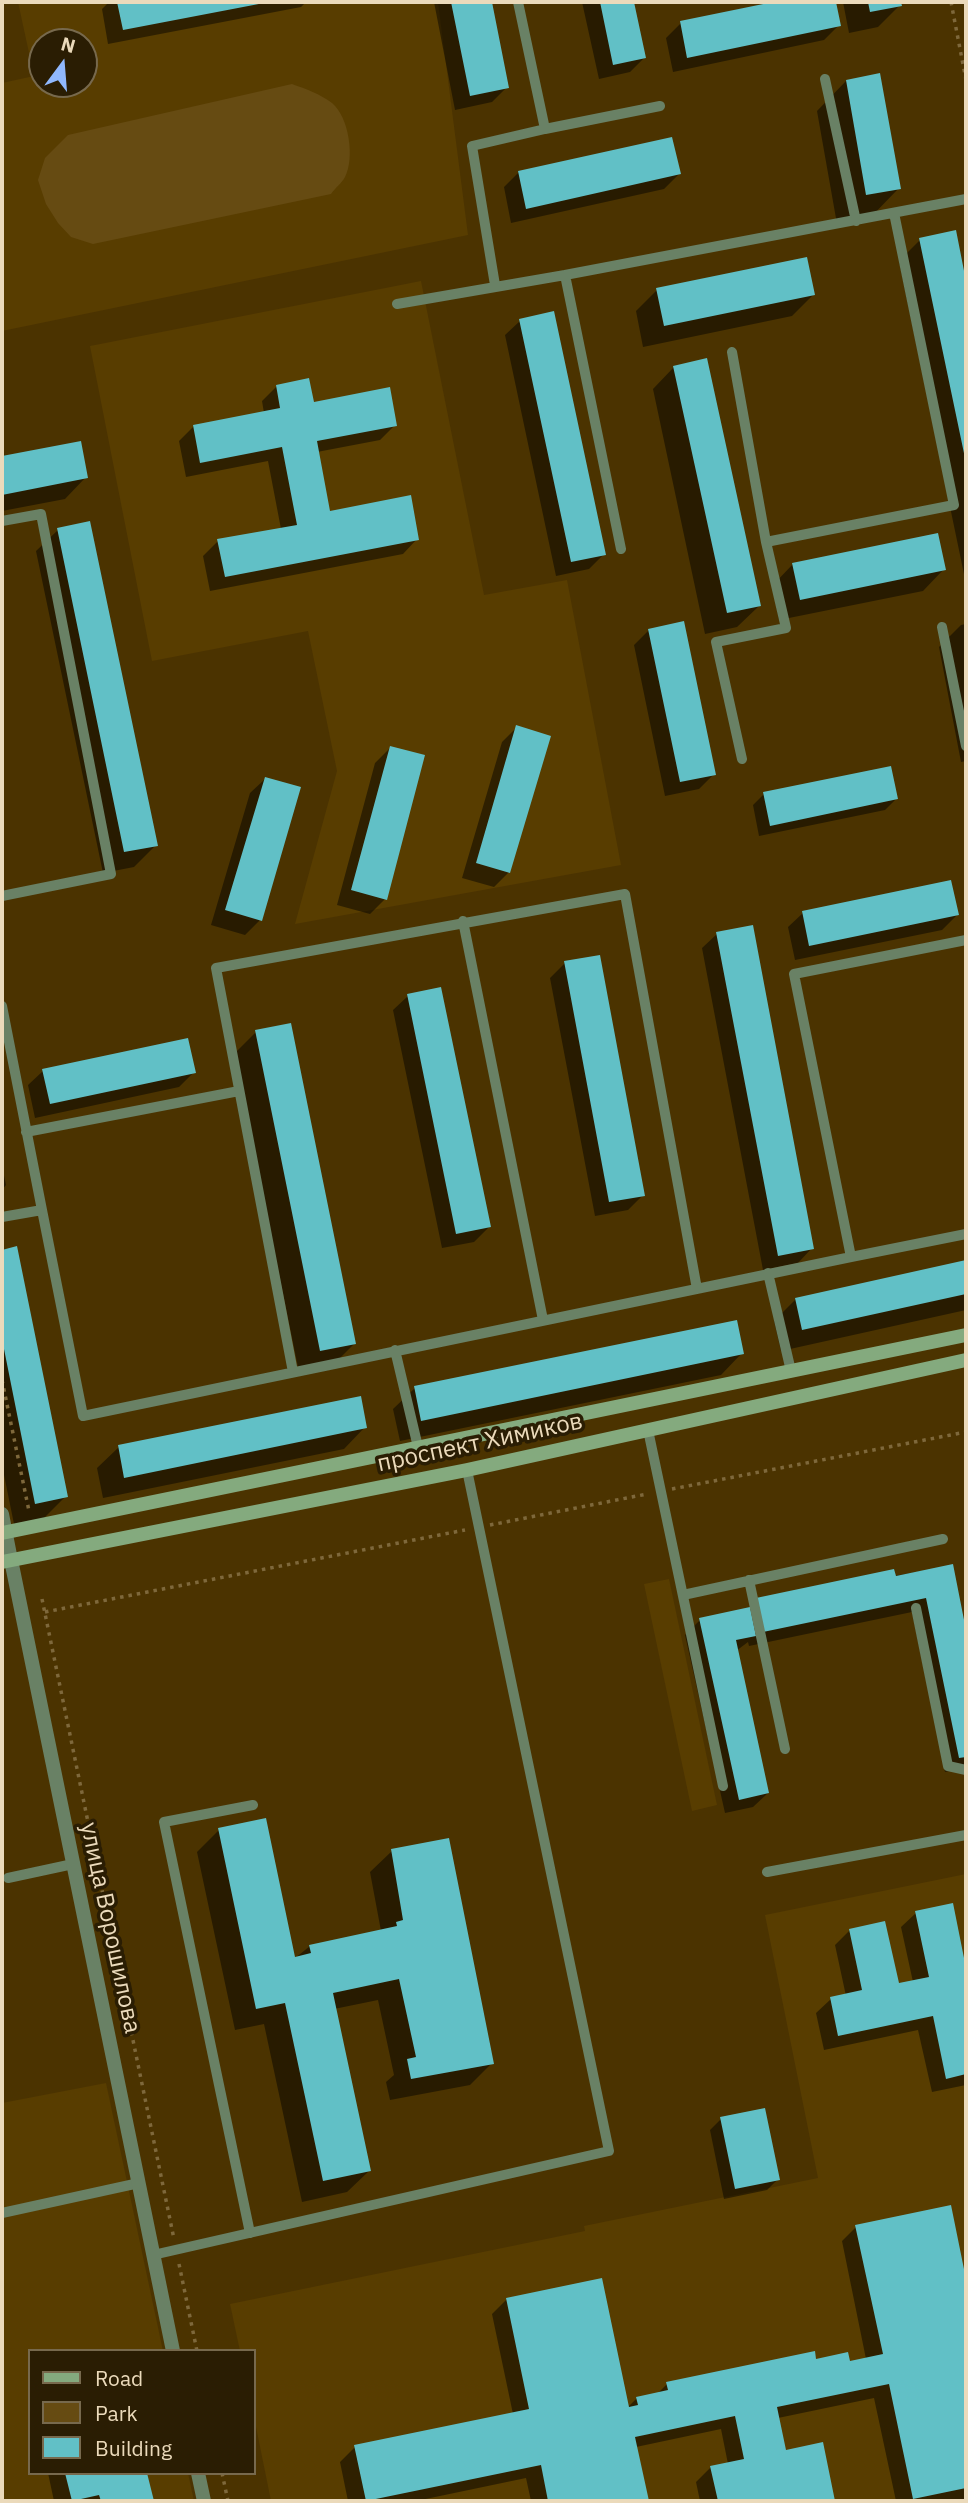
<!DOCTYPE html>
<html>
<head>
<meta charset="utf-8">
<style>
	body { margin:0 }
	#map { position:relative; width:968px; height:2503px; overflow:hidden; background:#4b3300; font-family:"IBM Plex Sans",sans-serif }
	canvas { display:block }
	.frame { position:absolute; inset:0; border:4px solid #ebdabb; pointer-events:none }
	.legend { position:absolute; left:28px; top:2349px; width:228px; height:126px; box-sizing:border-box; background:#2a1d03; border:2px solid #77694d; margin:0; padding:9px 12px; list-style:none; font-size:21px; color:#ebdabb }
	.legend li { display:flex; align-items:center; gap:14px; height:35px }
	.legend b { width:35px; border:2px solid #77694d }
	.north { position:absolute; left:28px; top:28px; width:70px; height:70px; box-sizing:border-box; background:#2a1d03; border:2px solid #77694d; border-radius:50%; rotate:16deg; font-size:19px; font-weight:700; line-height:28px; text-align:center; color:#ebdabb }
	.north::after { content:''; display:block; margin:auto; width:24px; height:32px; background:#90b8fd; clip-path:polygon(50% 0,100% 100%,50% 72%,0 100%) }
</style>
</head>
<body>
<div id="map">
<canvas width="968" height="2503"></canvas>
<div class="frame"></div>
<ul class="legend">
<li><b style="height:9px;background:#84aa7e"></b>Road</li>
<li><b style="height:19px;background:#664b12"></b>Park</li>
<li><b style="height:19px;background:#61c0c6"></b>Building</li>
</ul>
<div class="north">N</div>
</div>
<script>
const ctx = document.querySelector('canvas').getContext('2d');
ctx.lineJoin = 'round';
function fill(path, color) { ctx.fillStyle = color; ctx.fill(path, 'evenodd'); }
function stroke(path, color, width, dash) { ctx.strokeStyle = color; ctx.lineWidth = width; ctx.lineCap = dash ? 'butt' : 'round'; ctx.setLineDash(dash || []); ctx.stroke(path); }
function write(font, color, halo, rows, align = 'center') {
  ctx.font = font + ' "IBM Plex Sans",sans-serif'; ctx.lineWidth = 7; ctx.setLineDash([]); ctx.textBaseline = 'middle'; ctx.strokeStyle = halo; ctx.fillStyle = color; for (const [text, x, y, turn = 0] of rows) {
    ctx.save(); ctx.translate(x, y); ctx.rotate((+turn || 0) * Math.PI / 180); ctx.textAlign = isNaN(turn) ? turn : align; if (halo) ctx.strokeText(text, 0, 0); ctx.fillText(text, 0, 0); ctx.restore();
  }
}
fill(new Path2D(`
	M18 2H438L468 235 2 331V83L34 76ZM42 42H84V84H42Z
	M421 281 484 595 567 580 621 865 295 924 337 771 308 631 152 661 90 346Z
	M669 1579 717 1805 692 1811 644 1584Z
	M966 1874V2501H271L254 2417V2351H240L230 2304 585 2231 584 2226 818 2178 765 1915Z
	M106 2083 163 2351H30V2473H188L194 2501H2V2103Z`), '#583d00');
fill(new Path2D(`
	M292 84C306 89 320 94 332 103 349 117 355 158 345 177 342 183 335 188 331 194L93 244 71 237 58 223 46 204 38 180 45 158 68 135Z`), '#664b12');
fill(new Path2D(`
	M109 2H306L301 7 108 44 102 9Z
	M434 2H490L507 87 492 102 455 110Z
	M582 2H632L644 58 630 72 599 79Z
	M782 2H834L839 25 824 40 673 72 666 38 681 23Z
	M843 2H899L900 5 878 27 849 33Z
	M846 81 899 188 870 218 837 224 817 111Z
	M519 172 679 174 664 189 511 223 504 187Z
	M954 232 966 290 965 579 899 261 920 240Z
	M657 290 813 295 792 316 643 347 636 311Z
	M520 321 604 554 589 569 556 576 505 335Z
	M674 367 759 606 737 627 705 634 653 389Z
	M276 387 312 404 395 425 380 440 317 452 329 513 417 539 403 554 210 591 203 556 218 541 281 529 268 461 186 477 179 441 194 426 264 413 262 401Z
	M80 443 86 477 65 499 2 511V458Z
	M58 530 156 845 134 867 103 873 36 551Z
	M793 564 944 569 923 591 779 620 772 586Z
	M966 624V761L961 762 939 647 961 625Z
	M649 630 714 774 699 789 665 796 634 645Z
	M517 727 509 872 494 887 462 878 502 742Z
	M390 748 385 899 370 914 337 905 375 763Z
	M265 779 260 920 245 935 211 925 250 793Z
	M764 794 896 799 885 810 759 836 753 805Z
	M803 913 957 915 942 930 795 960 788 927Z
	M717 934 812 1248 798 1263 763 1270 702 948Z
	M565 963 643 1195 628 1210 595 1216 550 978Z
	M408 996 489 1227 474 1242 442 1248 393 1010Z
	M256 1032 355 1343 333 1365 299 1372 234 1054Z
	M43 1071 194 1072 179 1087 35 1118 28 1085Z
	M2 1166 6 1185 2 1190Z
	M16 1248 66 1496 44 1518 14 1524 2 1465V1251Z
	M966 1261V1310L781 1351 774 1321 796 1299Z
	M742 1353 721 1375 400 1441 393 1409 415 1388Z
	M365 1427 344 1449 103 1498 97 1468 119 1447Z
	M951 1566 966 1639V1768L945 1772 912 1612 749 1646 748 1642 736 1651 768 1793 753 1807 725 1813 685 1635 700 1620 747 1610 757 1600Z
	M219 1830 294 1959 310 1946 381 1931 370 1872 392 1851 492 2063 470 2085 390 2100 386 2082 394 2075 378 2000 334 2009 369 2171 347 2192 302 2202 264 2024 235 2030 197 1852Z
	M916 1913 966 1972V2085L932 2092 918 2030 824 2050 816 2013 831 1999 846 1996 835 1945 850 1930 897 1985 913 1982 901 1927Z
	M721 2119 778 2179 767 2190 724 2199 710 2130Z
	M950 2207 966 2287V2499L896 2501 874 2398 778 2418 785 2452 821 2445 833 2501H700L696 2482 711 2467 728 2464 721 2429 636 2447 647 2501H531L526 2478 416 2501H348L340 2462 355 2447 513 2414 492 2314 507 2299 627 2408 637 2398 657 2394 667 2384 815 2361 849 2363 866 2359 842 2241 856 2227Z
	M48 2473H145L152 2501H54Z`), '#0007');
fill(new Path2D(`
	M117 2H264V3L123 30Z
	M451 2H492L509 88 470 96Z
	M600 2H634L646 58 613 65Z
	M773 2H836L841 26 687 58 680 21Z
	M868 2H901L902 6 870 12Z
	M880 73 901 189 866 195 846 80Z
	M672 137 681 174 526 209 518 171Z
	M956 230 966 281 965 458 919 238Z
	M807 257 815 295 664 326 656 288Z
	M554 311 606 555 571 562 519 319Z
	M707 358 761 606 727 613 673 366Z
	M309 378 314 402 390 387 397 426 317 441 330 511 411 495 419 540 225 577 217 539 297 525 282 447 200 463 193 425 280 408 276 385Z
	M81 441 88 478 2 495V456Z
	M90 521 158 846 124 852 57 528Z
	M938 533 946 570 800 600 792 563Z
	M684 621 716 775 680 782 648 629Z
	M516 725 551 736 510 873 476 863Z
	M390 746 425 755 387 900 351 890Z
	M891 766 898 799 770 826 763 792Z
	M265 777 301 787 262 921 225 910Z
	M951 880 959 915 809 946 802 911Z
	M753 925 814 1249 778 1256 716 932Z
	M600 955 645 1196 609 1202 564 961Z
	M441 987 491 1227 456 1234 407 994Z
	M291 1023 356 1344 320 1351 255 1030Z
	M188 1038 196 1073 50 1104 42 1069Z
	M17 1246 68 1497 35 1504 2 1339V1250Z
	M966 1260V1294L802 1330 795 1298Z
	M737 1320 744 1354 421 1421 414 1386Z
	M361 1396 367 1428 124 1478 118 1445Z
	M953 1564 966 1630V1757L959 1758 926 1598 763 1632 756 1598 894 1569 896 1576Z
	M750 1607 756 1636 736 1640 769 1793 739 1800 699 1618Z
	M266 1818 295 1957 311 1953 309 1945 397 1926 396 1922 403 1920 391 1849 449 1838 494 2064 411 2079 407 2059 416 2057 399 1979 333 1993 371 2171 323 2181 285 2003 256 2009 218 1828Z
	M953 1903 966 1968V2074L946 2079 933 2016 838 2036 830 1997 862 1990 849 1929 885 1921 899 1983 929 1977 915 1911Z
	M765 2108 780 2180 735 2189 720 2117Z
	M951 2205 966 2279V2488L913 2499 889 2384 777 2407 786 2450 823 2442 835 2501H718L710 2466 744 2459 735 2416 635 2437 649 2501H548L541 2465 366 2501 354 2445 529 2409 506 2298 602 2278 629 2407 638 2405 636 2397 668 2390 666 2382 815 2351 816 2359 848 2352 850 2361 883 2354 855 2225Z
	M65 2473H147L154 2501H101L99 2495 72 2501Z`), '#61c0c6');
stroke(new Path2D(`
	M951 2 966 80
	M2 1380 29 1511
	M672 1489 966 1432
	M490 1525 647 1494
	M42 1599 174 2239
	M45 1612 465 1530
	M179 2264 197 2351
	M222 2473 228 2501`), '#7e683b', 3.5, [3.5, 5]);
stroke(new Path2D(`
	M825 79 856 221
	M545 129 660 106
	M495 285 472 146 545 129 518 2
	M397 304 565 275
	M732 352 766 542 954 505 894 213
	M2 521 41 514 111 874 2 896
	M621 549 565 275 966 199
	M942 627 966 746
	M742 759 716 642 786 628 766 542
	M463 921 543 1320
	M966 940 794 974 851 1257 966 1234
	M2 1006 42 1210
	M26 1132 239 1091
	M2 1217 42 1210 83 1416 851 1257
	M768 1273 791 1371
	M395 1350 418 1447
	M293 1372 216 968 625 894 697 1289
	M648 1430 723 1786
	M749 1580 785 1749
	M683 1595 943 1539
	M916 1608 948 1766 966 1770
	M767 1872 966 1835
	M8 1878 73 1864
	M2 2213 139 2183
	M250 2233 164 1822 253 1805
	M153 2255 609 2151 467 1470`), '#698165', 10);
stroke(new Path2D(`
	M11 1560 173 2351
	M198 2473 204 2501`), '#698165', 14);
stroke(new Path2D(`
	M2 1514 11 1560`), '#698165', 14);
stroke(new Path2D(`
	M2 1533 966 1335
	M2 1562 467 1470 966 1360`), '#84aa7e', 14);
write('24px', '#ebdabb', '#2a1d03', [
	["проспект Химиков",480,1443,-12],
	["улица Ворошилова",110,1928,78]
]);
</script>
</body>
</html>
